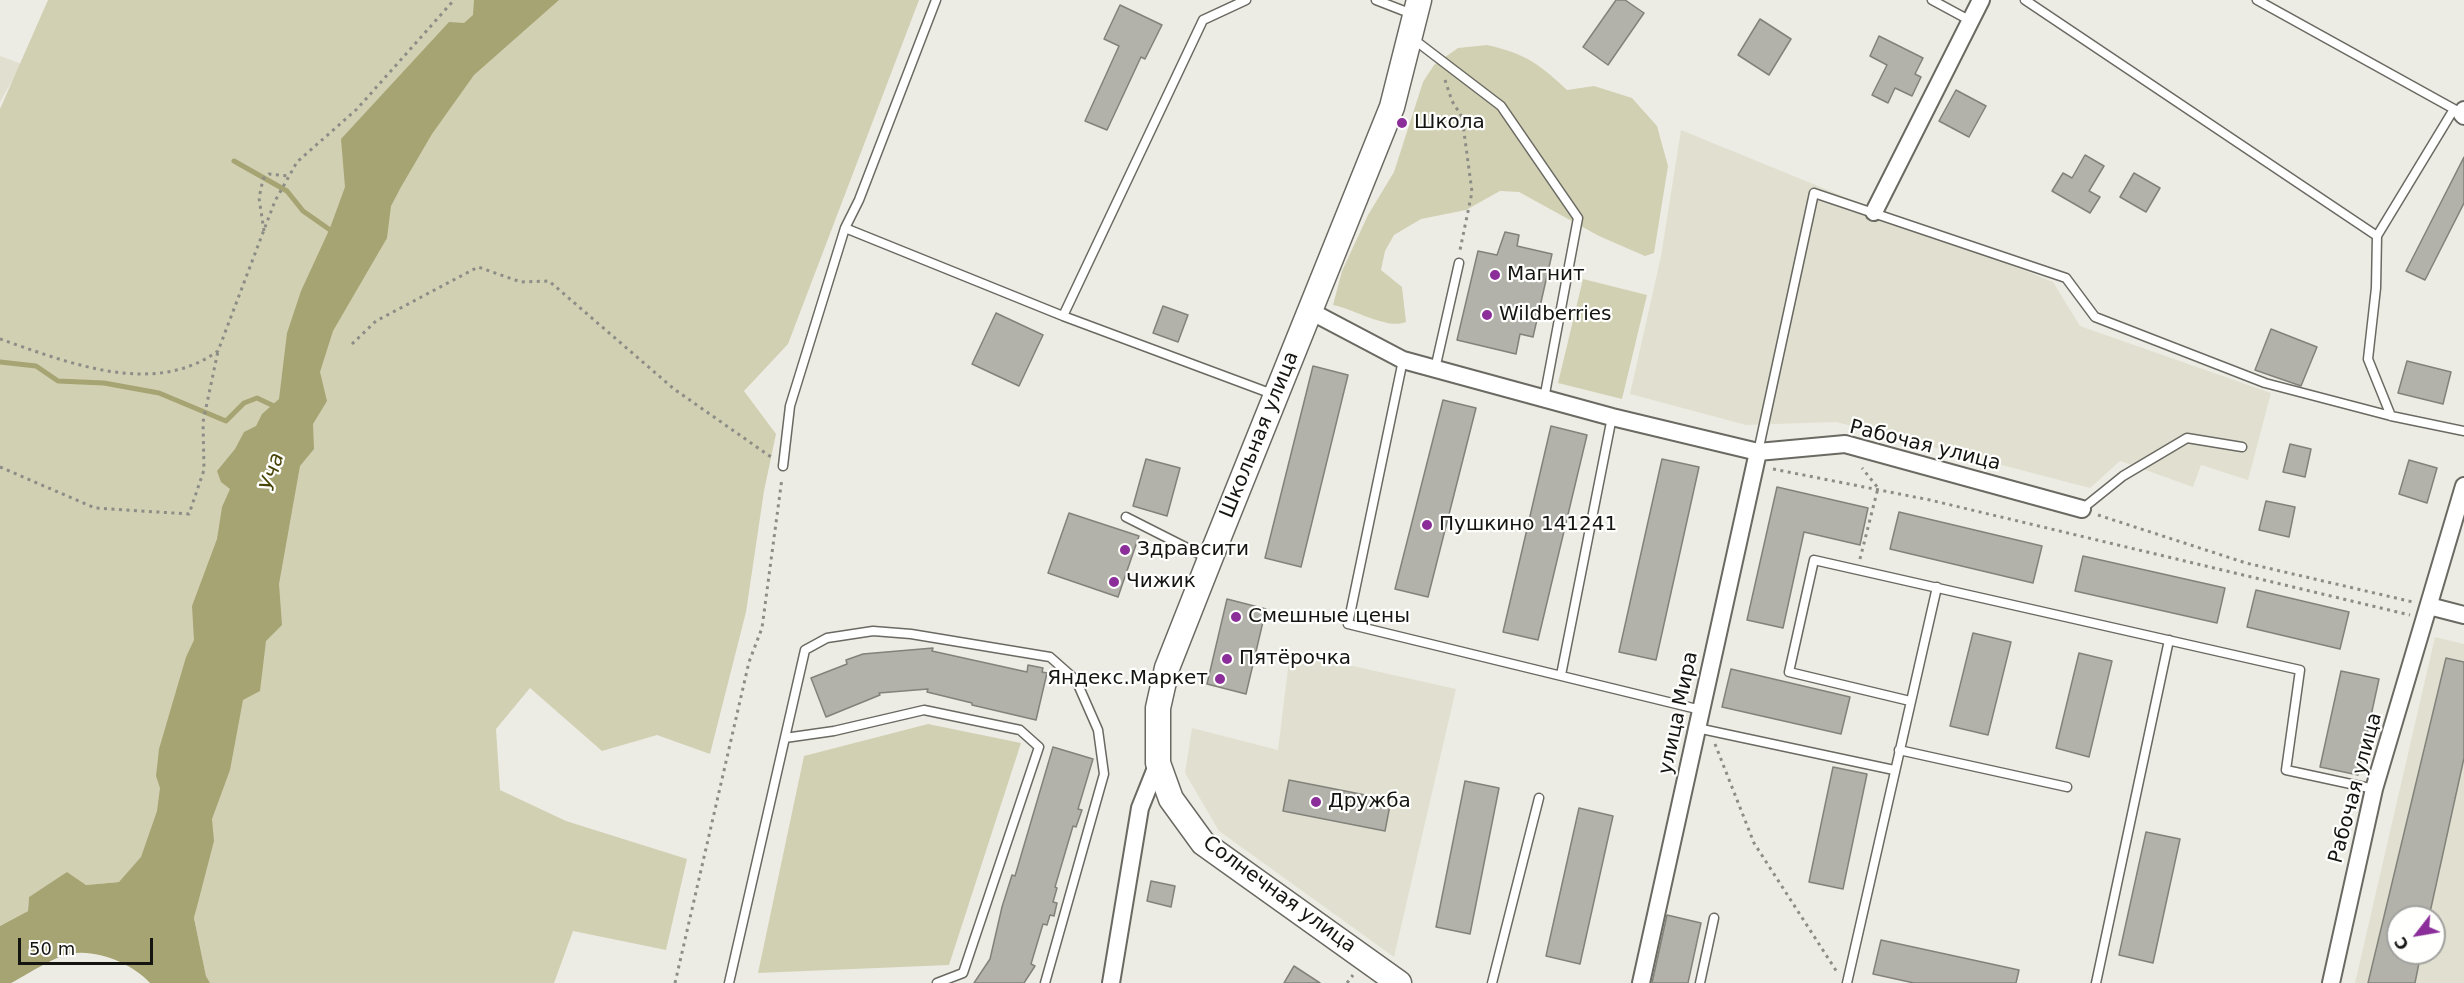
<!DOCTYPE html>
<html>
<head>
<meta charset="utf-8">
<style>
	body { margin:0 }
	#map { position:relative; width:2464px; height:983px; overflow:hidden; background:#edece4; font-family:"DejaVu Sans",sans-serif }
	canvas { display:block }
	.north { position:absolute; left:2386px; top:905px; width:60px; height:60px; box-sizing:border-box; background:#fffffe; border:2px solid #a1a19f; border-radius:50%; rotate:239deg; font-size:16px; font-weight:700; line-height:24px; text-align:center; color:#141411 }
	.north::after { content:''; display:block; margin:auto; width:21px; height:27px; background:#8b2e99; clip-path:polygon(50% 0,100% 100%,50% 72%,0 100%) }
	.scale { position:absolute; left:18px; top:938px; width:135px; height:27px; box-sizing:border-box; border:3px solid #141411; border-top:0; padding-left:8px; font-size:18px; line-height:21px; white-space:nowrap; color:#141411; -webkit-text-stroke:4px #fffffe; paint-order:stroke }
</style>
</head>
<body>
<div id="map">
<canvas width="2464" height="983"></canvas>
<div class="north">С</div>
<div class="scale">50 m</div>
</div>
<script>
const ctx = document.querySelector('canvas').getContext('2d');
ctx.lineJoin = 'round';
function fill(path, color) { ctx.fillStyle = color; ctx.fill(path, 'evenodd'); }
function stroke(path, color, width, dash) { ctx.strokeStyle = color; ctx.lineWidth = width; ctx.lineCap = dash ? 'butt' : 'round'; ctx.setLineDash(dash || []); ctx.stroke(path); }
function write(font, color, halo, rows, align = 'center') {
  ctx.font = font + ' "DejaVu Sans",sans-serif'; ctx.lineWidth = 4.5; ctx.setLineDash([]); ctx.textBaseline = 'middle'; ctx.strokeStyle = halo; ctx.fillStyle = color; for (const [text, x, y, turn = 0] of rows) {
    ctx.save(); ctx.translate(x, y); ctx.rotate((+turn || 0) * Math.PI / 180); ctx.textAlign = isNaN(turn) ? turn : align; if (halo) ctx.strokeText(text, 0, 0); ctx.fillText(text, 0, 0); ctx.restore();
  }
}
fill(new Path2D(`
	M0 56 22 64 0 102Z
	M1681 130 2053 282 2080 326 2271 393 2248 480 2201 465 2193 487 2120 461 2090 488 1836 422 1746 425 1630 394 1661 256Z
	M2435 637 2464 644V983H2355ZM2398 917H2434V953H2398Z
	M1290 652 1456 689 1394 957 1219 831 1185 773 1192 728 1278 750Z`), '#e1e0d0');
fill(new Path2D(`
	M48 0H919L788 344 744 391 776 434 764 491 746 612 710 754 657 735 602 751 530 688 496 729 500 790 566 821 687 859 666 950 573 931 554 983H210L206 976 194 918 197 905 119 882 86 885 67 873 29 897 28 911 0 926V109Z
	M1487 45C1524 53 1540 64 1567 90L1594 86 1632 98 1657 126 1668 166 1654 253 1645 256 1599 236 1519 192 1500 191 1466 210 1421 219 1394 235 1385 251 1381 270 1402 287 1406 322C1387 330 1354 309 1333 305L1342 271 1368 215 1394 172 1423 82 1434 65 1458 48Z
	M1583 279 1647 295 1622 399 1558 383Z
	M928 724 1021 743 949 965 758 973 804 756Z`), '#d1d0b2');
fill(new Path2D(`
	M474 0H559L474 75 432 134 401 187 391 206 387 238 333 331 320 372 327 401 313 424 314 449 300 466 279 584 282 625 266 641 260 691 243 700 230 770 212 819 214 841 194 918 206 976 210 983H150C133 964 96 948 69 954 53 957 27 975 11 983H0V926L28 911 29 897 67 872 86 885 119 882 141 857 157 811 160 788 156 776 159 749 186 657 194 640 192 606 217 539 222 507 230 489 221 482 217 471 235 449 244 432 256 426 262 414 279 399 287 333 301 291 330 228 345 187 341 139 449 22 464 23 473 15Z`), '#a6a473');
stroke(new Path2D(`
	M234 161 287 191 303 211 333 232
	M0 362 36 366 58 381 104 383 159 393 226 421 244 403 257 398 276 407`), '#a6a473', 5);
const building = new Path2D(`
	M1616 0H1625L1644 13 1608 65 1583 47Z
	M1120 5 1162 25 1145 59 1141 57 1107 130 1085 121 1119 46 1104 39Z
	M1760 19 1791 39 1769 75 1738 55Z
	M1879 36 1923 58 1915 74 1921 77 1912 96 1895 88 1888 103 1872 95 1887 65 1870 56Z
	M1956 90 1986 106 1969 137 1939 121Z
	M2085 155 2104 166 2089 191 2100 197 2090 213 2052 191 2063 173 2072 178Z
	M2464 157V203L2425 280 2406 271Z
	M2134 173 2160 188 2146 212 2120 197Z
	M1505 232 1519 235 1517 246 1552 254 1533 337 1520 334 1516 354 1457 340 1478 251 1497 255Z
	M1163 306 1188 315 1178 342 1153 333Z
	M996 313 1043 335 1019 386 972 364Z
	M2271 329 2317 347 2301 386 2255 370Z
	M2407 361 2451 372 2443 404 2398 393Z
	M1313 366 1348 375 1301 567 1265 558Z
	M1443 400 1476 408 1428 597 1395 589Z
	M1551 426 1587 435 1538 640 1503 632Z
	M2290 444 2311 449 2305 477 2283 472Z
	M1146 459 1180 468 1167 516 1133 506Z
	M1662 459 1699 467 1656 660 1619 652Z
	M2409 460 2437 468 2427 503 2399 494Z
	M1777 487 1868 508 1860 545 1804 532 1783 628 1747 620Z
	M2266 501 2295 507 2289 537 2259 530Z
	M1899 512 2042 546 2033 583 1890 549Z
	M1069 513 1139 536 1118 597 1048 573Z
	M2083 556 2225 588 2217 623 2075 591Z
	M2256 590 2349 612 2340 649 2247 627Z
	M1227 599 1266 609 1246 694 1207 684Z
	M1973 633 2011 642 1988 735 1950 726Z
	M933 648 932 651 1027 672 1028 665 1043 668 1042 672 1047 673 1036 720 972 705V703L927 692 928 689 879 693 880 695 826 717 811 678 847 664 846 660 863 654Z
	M2079 653 2112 661 2089 757 2056 748Z
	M2446 658 2464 662V758L2429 917H2398V953H2421L2415 983H2368Z
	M1731 669 1850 697 1841 734 1722 707Z
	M2341 671 2379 679 2358 775 2320 767Z
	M1053 747 1093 759 1078 809 1082 810 1076 827 1073 826 1055 887 1057 888 1053 902 1057 903 1054 916 1050 915 1047 925 1043 924 1031 964 1035 966 1024 983H974L990 959 1002 907 1012 875 1015 876Z
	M1833 767 1867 774 1843 889 1809 882Z
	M1289 780 1391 800 1385 831 1283 811Z
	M1465 781 1499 788 1470 934 1436 927Z
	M1579 808 1613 816 1580 964 1546 956Z
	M2146 832 2180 839 2153 963 2119 955Z
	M1151 881 1175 886 1171 907 1147 901Z
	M1667 915 1701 923 1688 983H1652Z
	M1881 940 2019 970 2016 983H1914L1873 974Z
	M1294 966 1320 983H1284Z`);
fill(building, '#b2b2aa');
stroke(building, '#82827b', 1.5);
const lane = new Path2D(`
	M1376 0 1412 14
	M1932 0 1969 20
	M2025 0 2377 236
	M2257 0 2454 109
	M1412 38 1501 106 1578 218 1544 399
	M845 228 1063 316 1275 395
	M1063 316 1203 20 1246 0
	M1403 360 1348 624 1701 710
	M1435 369 1459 263
	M2391 416 2368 359 2376 288 2377 236 2454 109 2462 114
	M1758 452 1814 193 2066 278 2095 317 2265 383 2391 416 2464 431
	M783 466 790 406 845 228 859 200 936 0
	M2082 509 2123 476 2187 438 2242 447
	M1126 517 1209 559
	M1561 675 1612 417
	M1910 701 1789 672 1814 560 2300 670 2286 770 2374 789
	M1697 728 1894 770
	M785 738 834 731 924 710 1020 730 1039 747 963 973 937 983
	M1899 750 2067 787
	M729 983 805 650 827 638 873 631 911 634 1050 657 1076 680 1098 730 1104 774 1045 983
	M1492 983 1539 798
	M1700 983 1714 918
	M1847 983 1937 587
	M2096 983 2169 640`);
const street = new Path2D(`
	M2464 110 2462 114 2464 116
	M1874 212 1981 0
	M1310 311 1403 360 1612 417 1758 452 1845 444 2082 509
	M2429 606 2464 615
	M1111 983 1140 808 1158 763
	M1641 983 1758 452
	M2331 983 2374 789 2464 486`);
const secondary = new Path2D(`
	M1399 983 1203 843 1171 799 1158 763V708L1167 668 1210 559 1392 107 1419 0`);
stroke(lane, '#6a6962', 11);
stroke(street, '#6a6962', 20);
stroke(secondary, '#6a6962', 27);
stroke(new Path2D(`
	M1445 80 1452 101 1462 117 1472 192 1460 250
	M264 231 259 198 263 179 269 174 289 176
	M0 339C67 362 153 398 218 351L275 201 297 162 357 109 454 0
	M352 344 376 321 478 267 521 282 549 281 674 389 771 457
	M0 467 95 508 189 514 204 470 203 422 218 351
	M1773 469 1930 500 2410 615
	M2098 515 2246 563 2413 602
	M1860 559 1878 488 1862 468
	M1715 744 1754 843 1837 972
	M675 983 749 662 762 628 782 478
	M1347 983 1353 975`), '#8d8d87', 3, [3, 4.5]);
stroke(lane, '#fff', 8);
stroke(street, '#fff', 16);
stroke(secondary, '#fff', 24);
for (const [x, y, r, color] of [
	[1402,123,6,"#8b2e99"],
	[1495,275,6,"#8b2e99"],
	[1487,315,6,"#8b2e99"],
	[1427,525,6,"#8b2e99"],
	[1125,550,6,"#8b2e99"],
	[1114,582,6,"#8b2e99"],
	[1236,617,6,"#8b2e99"],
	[1227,659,6,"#8b2e99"],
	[1220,679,6,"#8b2e99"],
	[1316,802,6,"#8b2e99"]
]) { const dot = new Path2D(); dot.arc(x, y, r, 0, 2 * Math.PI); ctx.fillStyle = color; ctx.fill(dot); stroke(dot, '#fffffe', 2); }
write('20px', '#141411', '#fffffe', [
	["Школа",1414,123],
	["Магнит",1507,275],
	["Wildberries",1499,315],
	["Пушкино 141241",1439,525],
	["Здравсити",1137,550],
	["Чижик",1126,582],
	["Смешные цены",1248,617],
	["Пятёрочка",1239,659],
	["Яндекс.Маркет",1208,679,"right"],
	["Дружба",1328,802]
], 'left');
write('20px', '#141411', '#fffffe', [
	["Школьная улица",1260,435,-68],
	["Рабочая улица",1925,446,14],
	["улица Мира",1679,713,-78],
	["Рабочая улица",2356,788,-75],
	["Солнечная улица",1279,895,36]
]);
write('italic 21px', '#494507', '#fffffe', [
	["Уча",273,472,-74]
]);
</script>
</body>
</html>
